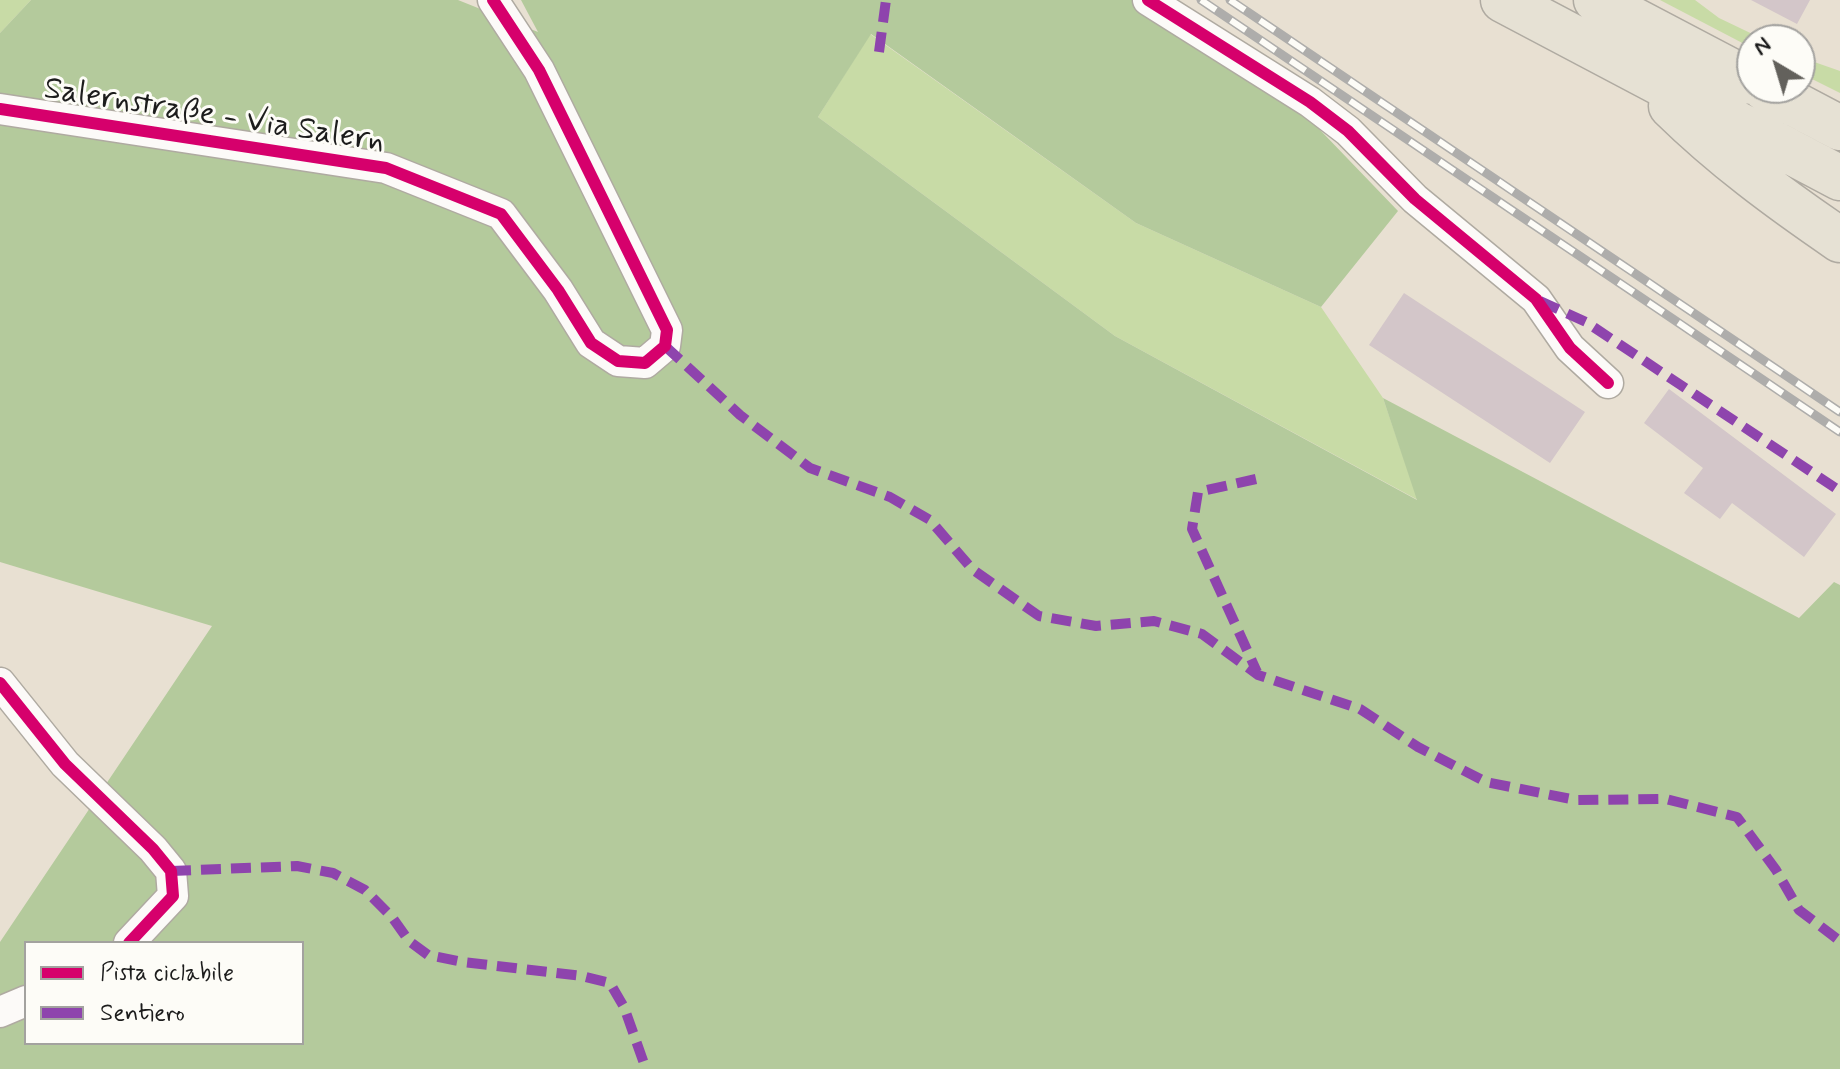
<!DOCTYPE html>
<html>
<head>
<meta charset="utf-8">
<style>
	body { margin:0 }
	#map { position:relative; width:1840px; height:1069px; overflow:hidden; background:#e8e0d2; font-family:Mynerve,sans-serif }
	canvas { display:block }
	.legend { position:absolute; left:24px; top:941px; width:280px; height:104px; box-sizing:border-box; background:#fdfcf7; border:2px solid #a3a29f; margin:0; padding:10px 14px; list-style:none; font-size:24px; color:#1c1c1c }
	.legend li { display:flex; align-items:center; gap:16px; height:40px }
	.legend b { width:40px; border:2px solid #a3a29f }
	.north { position:absolute; left:1736px; top:24px; width:80px; height:80px; box-sizing:border-box; background:#fdfcf7; border:2px solid #a3a29f; border-radius:50%; rotate:322deg; font-size:22px; font-weight:700; line-height:32px; text-align:center; color:#1c1c1c }
	.north::after { content:''; display:block; margin:auto; width:28px; height:36px; background:#63615c; clip-path:polygon(50% 0,100% 100%,50% 72%,0 100%) }
</style>
</head>
<body>
<div id="map">
<canvas width="1840" height="1069"></canvas>
<ul class="legend">
<li><b style="height:10px;background:#d6006c"></b>Pista ciclabile</li>
<li><b style="height:10px;background:#8e44ad"></b>Sentiero</li>
</ul>
<div class="north">N</div>
</div>
<script>
const ctx = document.querySelector('canvas').getContext('2d');
ctx.lineJoin = 'round';
function fill(path, color) { ctx.fillStyle = color; ctx.fill(path, 'evenodd'); }
function stroke(path, color, width, dash) { ctx.strokeStyle = color; ctx.lineWidth = width; ctx.lineCap = dash ? 'butt' : 'round'; ctx.setLineDash(dash || []); ctx.stroke(path); }
function write(font, color, halo, rows, align = 'center') {
  ctx.font = font + ' Mynerve,sans-serif'; ctx.lineWidth = 6; ctx.setLineDash([]); ctx.textBaseline = 'middle'; ctx.strokeStyle = halo; ctx.fillStyle = color; for (const [text, x, y, turn = 0] of rows) {
    ctx.save(); ctx.translate(x, y); ctx.rotate((+turn || 0) * Math.PI / 180); ctx.textAlign = isNaN(turn) ? turn : align; if (halo) ctx.strokeText(text, 0, 0); ctx.fillText(text, 0, 0); ctx.restore();
  }
}
fill(new Path2D(`
	M0 0H31L0 33Z
	M1660 0H1695L1719 18 1765 40H1752V48Z
	M870 34 1136 223 1321 307 1383 398 1418 500 1115 336 818 117Z
	M1800 57 1840 71V93L1800 73Z`), '#c8dba6');
fill(new Path2D(`
	M31 0H458L538 32 521 0H1136L1272 80 1398 211 1321 307 1136 223 871 34 818 117 1115 336 1417 500 1383 398 1799 618 1834 582 1840 585V1069H0V942L212 626 0 562V33ZM26 943H302V1043H26Z`), '#b4ca9c');
fill(new Path2D(`
	M1751 0H1810L1797 24Z
	M1404 293 1585 412 1550 463 1369 345Z
	M1669 389 1836 514 1804 557 1732 503 1720 519 1684 493 1703 468 1644 423Z`), '#d3c6c9');
const minor = new Path2D(`
	M1148 0 1310 102 1348 131 1415 199 1536 299 1570 348 1608 383
	M0 109 386 168 501 214 558 290 591 343 618 361 645 363 665 346 667 330 539 70 493 0
	M0 683 65 764 153 849 171 871 173 896 129 943
	M0 1012 26 1001`);
const highway = new Path2D(`
	M1503 0 1840 178
	M1596 0 1752 82
	M1764 88 1840 128
	M1671 106C1723 157 1780 199 1840 240`);
stroke(minor, '#afaaa1', 33);
stroke(highway, '#afaaa1', 47);
stroke(minor, '#fcfaf8', 30);
stroke(highway, '#e6e1d4', 44);
const rail = new Path2D(`
	M1201 0 1840 432
	M1230 0 1840 412`);
stroke(rail, '#aeadab', 9);
stroke(rail, '#fdfcf7', 6, [18]);
stroke(new Path2D(`
	M879 52 886 0
	M1540 301 1586 322 1840 491
	M665 346 740 415 810 468 890 497 930 520 972 569 1039 616 1096 626 1154 621 1202 634 1258 675 1360 709 1418 747 1486 782 1576 800 1666 799 1737 817 1776 870 1799 910 1840 941
	M1256 479 1198 492 1192 529 1257 672
	M171 871 297 866 333 873 365 890 392 917 409 941 428 955 463 962 582 976 610 983 624 1007 646 1069`), '#8e44ad', 10, [20, 10]);
stroke(new Path2D(`
	M1148 0 1310 102 1348 131 1415 199 1536 299 1570 348 1608 383
	M0 109 386 168 501 214 558 290 591 343 618 361 645 363 665 346 667 330 539 70 493 0
	M0 683 65 764 153 849 171 871 173 896 129 943`), '#d6006c', 12);
write('32px', '#1c1c1c', '#fdfcf7', [
	["Salernstraße - Via Salern",214,117,9]
]);
</script>
</body>
</html>
